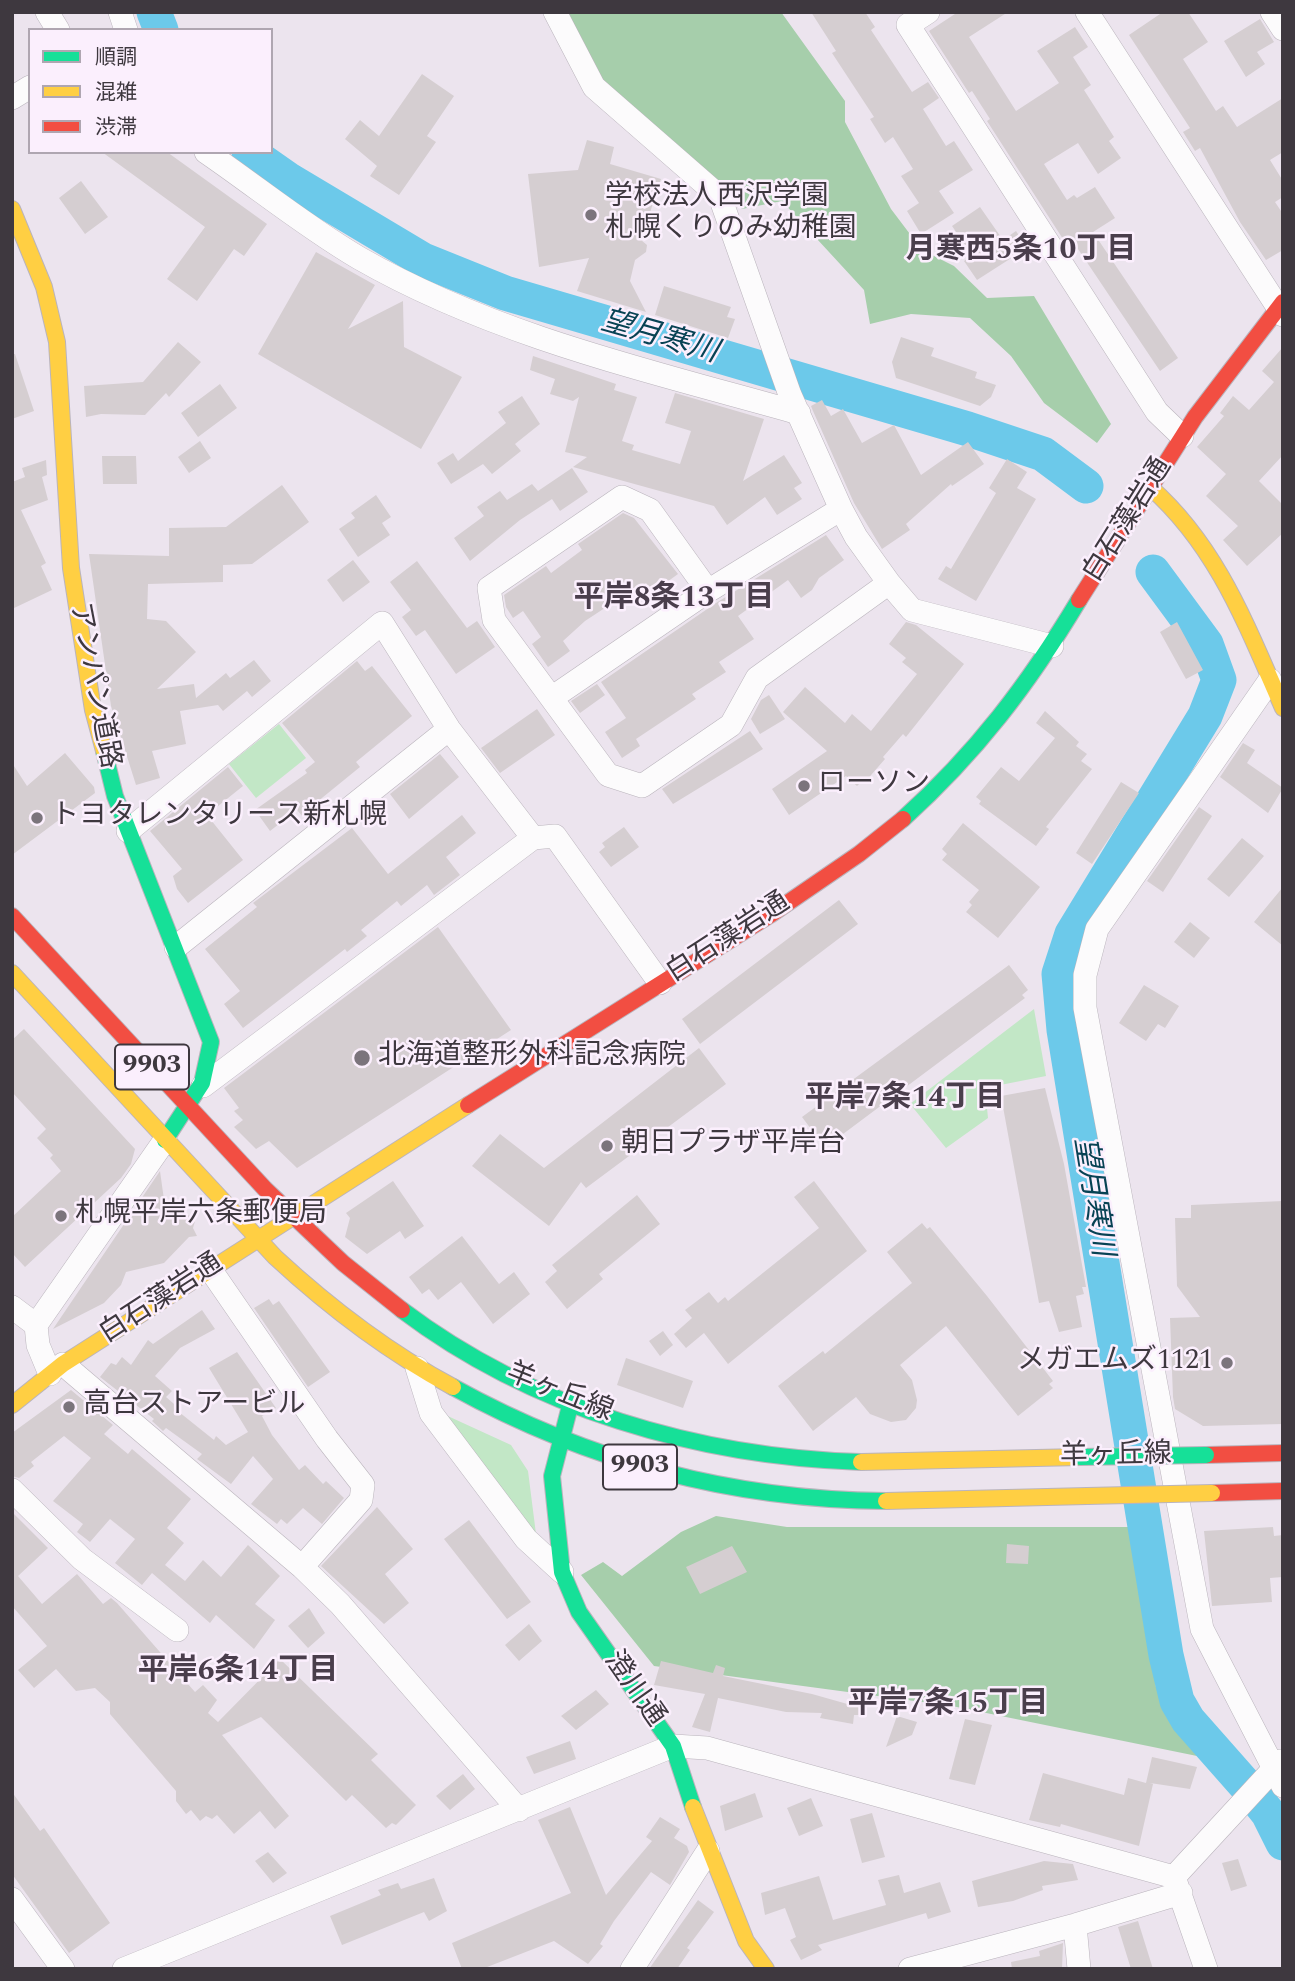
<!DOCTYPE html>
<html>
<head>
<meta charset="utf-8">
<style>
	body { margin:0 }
	#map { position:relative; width:1295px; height:1981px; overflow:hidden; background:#ece4ee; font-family:Spectral,"Noto Sans JP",serif }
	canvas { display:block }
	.frame { position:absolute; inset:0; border:14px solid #3e383f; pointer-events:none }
	.legend { position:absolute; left:28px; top:28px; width:245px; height:126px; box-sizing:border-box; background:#fbeffd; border:2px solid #afa6b1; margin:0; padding:9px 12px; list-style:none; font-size:21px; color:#3e383f }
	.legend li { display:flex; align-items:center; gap:14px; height:35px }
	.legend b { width:35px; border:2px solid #afa6b1 }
</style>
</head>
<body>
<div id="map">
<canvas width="1295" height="1981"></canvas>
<div class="frame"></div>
<ul class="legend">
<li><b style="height:9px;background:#16e098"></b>順調</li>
<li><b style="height:9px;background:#ffcf43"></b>混雑</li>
<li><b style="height:9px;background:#f24e42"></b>渋滞</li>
</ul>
</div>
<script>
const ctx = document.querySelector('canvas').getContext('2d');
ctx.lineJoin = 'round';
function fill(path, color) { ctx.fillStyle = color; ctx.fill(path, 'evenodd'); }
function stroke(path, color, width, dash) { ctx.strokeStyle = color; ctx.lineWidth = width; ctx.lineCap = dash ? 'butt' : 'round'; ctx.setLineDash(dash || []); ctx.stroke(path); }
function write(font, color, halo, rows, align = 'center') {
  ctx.font = font + ' Spectral,"Noto Sans JP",serif'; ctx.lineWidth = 5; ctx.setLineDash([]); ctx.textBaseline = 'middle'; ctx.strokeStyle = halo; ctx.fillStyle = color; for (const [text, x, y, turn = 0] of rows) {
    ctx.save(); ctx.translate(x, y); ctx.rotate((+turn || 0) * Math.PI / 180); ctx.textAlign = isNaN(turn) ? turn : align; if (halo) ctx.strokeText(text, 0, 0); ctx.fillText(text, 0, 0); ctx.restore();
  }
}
fill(new Path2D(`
	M279 724 306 758 256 798 229 764Z
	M1034 1009 1046 1076 985 1088 988 1118 946 1148 910 1104Z
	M439 1412 511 1445 528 1471 536 1534Z`), '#c2e7c6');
fill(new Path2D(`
	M564 12H781L845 101V122L891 209 922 250 954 266 987 298 1034 296 1111 424 1097 443 1044 403 1011 356 970 318 911 314 870 324 864 290 782 201 742 209 602 80Z
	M716 1516 787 1527H1131L1156 1687 1197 1756 952 1706 654 1666 581 1575 603 1562 622 1576 681 1532Z`), '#a6ceab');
stroke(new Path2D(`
	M154 12 161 30
	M249 152 289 180 423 260 505 293 968 429 1043 454 1086 486
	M1153 572 1206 644 1219 680 1205 716 1072 934 1059 974 1064 1030 1166 1655 1177 1701 1188 1720 1248 1788 1268 1813 1283 1843`), '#6cc9ea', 35);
fill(new Path2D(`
	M811 12H865L875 27 871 30 912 92 928 82 939 98 923 109 946 146 954 141 973 170 939 191 954 213 921 234 907 211 919 203 901 176 913 169 893 137 885 143 870 119 874 117 832 53 836 51Z
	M958 12H1008L969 37 1016 111 1059 83 1037 51 1075 27 1088 47 1073 57 1091 85 1084 90 1114 137 1109 141 1121 158 1098 174 1078 143 1044 164 1067 200 1074 195 1077 198 1095 187 1115 218 1093 232 1178 358 1160 371 1078 249 1072 253 987 121 990 119 972 91 969 93 929 31Z
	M1163 12H1188L1208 42 1183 59 1216 111 1223 106 1237 127 1283 98V152L1270 160 1283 181V197L1275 202 1283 214V250L1266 260 1240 222 1200 148 1195 151 1183 132 1190 128 1129 35Z
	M1260 19 1274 42 1257 52 1265 64 1246 77 1224 41Z
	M422 74 454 96 427 136 436 142 399 195 370 176 377 166 345 139 360 120 379 136Z
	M587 140 614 147 610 164 661 179 641 240 647 245 646 252 635 260 630 281 646 312 577 291 589 258 539 267 528 174 578 170Z
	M102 152H167L267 224 244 256 234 249 197 301 167 279 205 227Z
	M81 181 108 217 85 234 59 198Z
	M980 207 1003 240 1016 231 1027 248 977 280 964 261 972 255 952 226Z
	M316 252 375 285 348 329 403 301 404 347 462 377 421 449 258 354Z
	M664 286 731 307 727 317 735 319 728 338 655 315Z
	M901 337 934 348 931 356 977 372 975 378 996 385 991 397 980 406 896 378 892 362Z
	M178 342 201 362 169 397 166 393 145 415 101 414 86 417 84 386 143 382Z
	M1283 347V455L1259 481 1283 505V533L1247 566 1223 540 1238 526 1206 496 1226 474 1197 447 1224 416 1220 413 1233 396 1249 410 1274 382 1262 371Z
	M12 354H15L34 411 12 419Z
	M533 356 616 384 614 390 637 397 622 441 634 445 632 450 680 464 691 431 665 423 675 393 764 419 743 481 784 455 802 483 794 488 802 499 777 515 765 497 727 525 714 506 573 467 587 457 565 452 579 397 573 401 550 394 555 379 530 370Z
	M220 384 237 408 198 437 181 413Z
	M522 396 540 424 515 444 521 451 492 474 483 464 451 484 437 463 453 453 458 461 506 423 498 412Z
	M822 400 831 416 843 409 862 443 894 425 921 475 968 442 984 464 952 486 951 484 906 524 910 530 882 549 854 503 813 411 811 406Z
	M200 441 211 458 189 473 178 457Z
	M102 456H136L137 484H103Z
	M1007 459 1027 472 1017 488 1036 499 976 601 938 579 946 566 951 569 996 493 989 488Z
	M46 460 47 475 42 477 48 500 21 510 46 563 41 566 52 590 12 609V482L25 477 22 468Z
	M572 468 588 492 560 511 552 499 520 520 470 561 454 538 484 516 477 507 500 491 507 500 532 484 538 491Z
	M282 485 309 522 252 564 223 565V582L148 584 147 619 166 621 196 652 157 689 194 684 196 698 226 673 230 678 254 660 271 681 252 697 247 691 223 711 218 705 180 711 186 744 152 751 160 778 136 785 111 706 89 554 169 556V528L226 527Z
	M376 495 391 517 382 523 390 535 358 557 339 529 355 518 351 513Z
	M623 513 634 518 678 574 667 582 671 587 656 597 646 583 620 603 617 600 585 621 563 641 570 651 548 667 532 644 541 637 523 611 513 618 506 607 504 595 546 566 551 573 582 550 578 544Z
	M826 535 844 560 819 578 812 590 801 598 788 580 738 616 754 639 719 662 726 672 692 694 696 699 636 739 640 746 622 758 605 732 626 718 601 682 716 603Z
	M353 560 370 582 343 602 327 580Z
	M417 561 467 628 477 621 495 647 456 674 425 630 416 636 402 617 411 610 390 582Z
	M906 622 916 625 964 664 906 737 903 734 883 757 885 759 865 782 863 780 857 786 846 776 789 815 772 789 827 751 783 712 805 687 845 723 852 714 871 731 917 674 902 662 906 658 889 644Z
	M1177 622 1203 670 1186 679 1160 632Z
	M357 661 365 671 372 666 412 716 356 762 360 767 317 802 320 806 304 818 297 810 270 831 255 810 307 773 305 770 315 762 282 723Z
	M597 684 605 695 580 713 571 701Z
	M769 695 785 719 760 734 751 719 761 700Z
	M537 709 555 735 500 773 481 748Z
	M1045 711 1079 742 1076 746 1087 754 1081 761 1092 769 1046 827 1049 829 1036 846 979 804 981 801 976 797 1001 767 1019 781 1055 738 1036 723Z
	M750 731 763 749 673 804 662 789Z
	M1243 743 1255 750 1247 763 1283 788 1268 813 1220 777Z
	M65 753 94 787 95 793 12 855V763L27 786Z
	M440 754 459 777 409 819 390 794Z
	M228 767 243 786 207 815 243 860 188 903 177 889 173 876 182 869 150 831Z
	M1121 782 1139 793 1092 864 1076 853Z
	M1199 807 1212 816 1163 892 1147 881Z
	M462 815 476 833 446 857 460 875 434 895 427 885 401 906 397 901 361 930 367 936 347 952 345 949 243 1028 224 1004 240 991 205 949 257 907 253 903 352 828 388 874Z
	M963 823 1040 887 998 938 966 912 972 905 969 902 979 890 942 860 947 854 942 849Z
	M624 827 639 847 611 867 599 852 605 847 602 843Z
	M1242 838 1264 856 1229 897 1207 879Z
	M1283 887V946L1254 922Z
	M839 900 858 924 700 1044 682 1019Z
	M1190 922 1210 938 1194 958 1174 942Z
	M438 927 511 1030 297 1168 269 1141 256 1149 234 1127 243 1120 234 1111 239 1108 224 1088Z
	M1009 965 1028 990 1022 995 1025 998 831 1143 830 1140 823 1145 802 1117Z
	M1144 985 1179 1006 1165 1028 1158 1024 1146 1041 1119 1023Z
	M24 1029 135 1149 131 1164 121 1178 25 1267 12 1253V1217L61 1171 50 1158 53 1155 37 1138 46 1129 12 1092V1040Z
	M699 1048 726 1084 586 1188 581 1182 549 1226 472 1166 500 1134 544 1168Z
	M1045 1088 1064 1164 1086 1287H1082L1084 1294 1076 1296 1082 1327 1059 1332 1049 1301 1039 1303 1001 1096Z
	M160 1171 165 1207 196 1218 193 1228 197 1236 189 1237 164 1263 126 1272 121 1285 104 1303 53 1329Z
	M393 1181 424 1226 405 1239 400 1231 367 1254 345 1237 350 1218 346 1213Z
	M814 1181 867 1251 728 1364 704 1333 686 1348 674 1334 692 1318 685 1310 709 1292 718 1303 725 1297 728 1301 819 1228 794 1197Z
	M637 1195 660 1224 599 1274 603 1279 567 1309 545 1282 557 1271 552 1265Z
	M1283 1201V1424L1203 1426 1175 1409 1173 1397 1170 1318 1200 1317 1177 1286 1175 1218H1191V1205Z
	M922 1223 927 1229 930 1227 987 1296 1053 1381 1049 1384 1053 1388 1018 1416 946 1326 900 1365 912 1380 917 1400 916 1408 906 1420 891 1422 870 1414 856 1397 813 1431 778 1386 823 1351 825 1354 912 1283 887 1252Z
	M462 1236 499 1284 514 1272 530 1294 493 1324 461 1282 438 1300 429 1289 422 1294 409 1277Z
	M269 1299 273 1305 279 1301 330 1372 308 1387 254 1308Z
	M202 1310 215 1329 180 1348 155 1376 172 1391 166 1397 181 1410 179 1412 214 1440 216 1436 226 1445 248 1432 209 1368 237 1352 276 1408 262 1416 272 1435 299 1470 305 1465 323 1484 326 1481 344 1498 322 1524 303 1508 287 1524 281 1519 277 1524 251 1504 273 1479 253 1456 231 1484 197 1459 202 1454 166 1428 163 1431 152 1421 154 1419 100 1377 111 1363 116 1365 122 1357 131 1365 148 1340 153 1344Z
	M663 1331 673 1345 660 1356 649 1341Z
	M626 1358 693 1381 683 1408 617 1385Z
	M71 1390 113 1425 104 1434 128 1454 132 1449 191 1499 167 1528 184 1543 165 1565 185 1581 203 1560 221 1577 248 1545 280 1576 255 1604 275 1620 254 1649 216 1615 210 1623 152 1573 142 1585 115 1563 135 1539 110 1519 90 1542 77 1532 83 1524 53 1501 91 1458 64 1436 31 1462 34 1466 19 1478 12 1476V1433Z
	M377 1507 413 1549 385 1574 409 1603 384 1624 321 1566Z
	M12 1512 48 1548 18 1576 42 1604 77 1574 103 1604 111 1598 117 1603 195 1692 203 1685 217 1700 208 1713 218 1722 280 1659 378 1754 371 1760 416 1805 396 1825 392 1823 386 1828 352 1795 346 1801 261 1717 222 1735 289 1816 275 1829 260 1811 234 1834 217 1815 212 1819 206 1816 200 1821 191 1810 186 1814 176 1801V1791L110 1714V1702L95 1688 76 1691 56 1669 34 1688 18 1670 47 1646 12 1606Z
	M469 1520 531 1602 507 1619 444 1539Z
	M1273 1527 1274 1536 1283 1535V1577L1270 1578 1272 1602 1212 1606 1204 1531Z
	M1007 1544 1029 1546 1028 1564 1006 1563Z
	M732 1546 747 1572 700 1594 686 1567Z
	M309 1608 325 1633 308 1648 288 1626Z
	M529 1624 542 1641 519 1661 505 1645Z
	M661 1661 713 1673 716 1665 725 1668 723 1676 812 1694 865 1709 864 1715H854L853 1724 820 1718 822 1713 786 1712 718 1698 710 1732 692 1727 705 1694 654 1685Z
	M596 1690 609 1704 576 1730 561 1716Z
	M897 1716 917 1722 912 1735 886 1747Z
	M965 1719 992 1725 975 1785 949 1779Z
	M570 1741 576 1759 534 1774 526 1757Z
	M1152 1757 1197 1767 1190 1789 1150 1783 1153 1784 1139 1846 1061 1824 1060 1827 1029 1820 1043 1773 1124 1795 1128 1778 1146 1783Z
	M463 1774 475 1789 450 1810 436 1796Z
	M12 1792 40 1831 44 1828 110 1923 69 1953 12 1874Z
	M755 1793 763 1817 725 1831 720 1806Z
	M811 1798 823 1826 799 1836 787 1808Z
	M570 1807 606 1895 652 1841 646 1837 660 1817 680 1829 674 1838 687 1846 689 1852 670 1885 651 1872 614 1921 600 1944 603 1946 588 1964 554 1941 482 1969H462L452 1943 571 1893 538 1820Z
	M872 1813 885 1857 862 1863 850 1819Z
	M268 1852 287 1873 273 1883 255 1861Z
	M1238 1859 1247 1886 1231 1891 1222 1863Z
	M1044 1861 1073 1864 1078 1880 1042 1886 1043 1890 1013 1901 978 1907 972 1881Z
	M899 1875 904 1893 940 1882 951 1912 928 1919 926 1913 818 1945 822 1950 801 1960 790 1940 796 1937 785 1908 765 1915 761 1893 819 1876 833 1920 886 1905 878 1880Z
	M434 1878 447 1911 429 1921 424 1912 342 1945 330 1916 381 1895 378 1890 398 1883 401 1889Z
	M698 1900 714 1912 687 1948 690 1950 677 1969H649Z
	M1138 1921 1153 1969H1131L1118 1927Z
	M1063 1943 1062 1969H1012L1011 1962 1040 1956 1039 1951Z`), '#d5ced1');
const street = new Path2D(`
	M47 12 58 30
	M120 12 126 30
	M555 12 594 87 720 197 790 395 841 509 856 537 889 583 912 610 1052 646
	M928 12 908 25 1157 412 1182 436
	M1087 12 1283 315
	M1272 12 1283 29
	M12 98 30 87
	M206 152C257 187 306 227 359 258 495 336 650 371 799 413
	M708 591 650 510 622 497 489 588 494 620 608 775 642 786 731 725 757 678 889 583
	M1270 680 1097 929 1085 975V1008L1202 1629 1283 1786
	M553 697 708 591 841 509
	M128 831 382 623 449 729 533 838 555 836 660 983
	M176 947 449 729
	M203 1086 533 838
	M12 1307 36 1325
	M63 1364 302 1567 361 1500 363 1485 327 1439 210 1269
	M417 1368 431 1413 526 1539 562 1572
	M50 1374 38 1345 36 1325 165 1140
	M12 1490 82 1559 177 1630
	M302 1567 340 1604 519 1810
	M12 1899 63 1969
	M1075 1925 1079 1969
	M124 1969 673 1746 707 1748 1174 1877
	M632 1969 708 1851
	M910 1969 1075 1925 1181 1893
	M1206 1969 1174 1877 1281 1761`);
const fast = new Path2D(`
	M104 751 115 796 211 1042 202 1083 165 1140
	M903 819C976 753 1028 685 1079 600
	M402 1310C533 1409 699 1457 861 1462
	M453 1387C587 1461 733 1500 886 1501
	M571 1402 552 1476 562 1572 579 1612 673 1746 693 1807`);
const slow = new Path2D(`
	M12 209 44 287 57 342 71 568 93 710 104 751
	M1150 487C1218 547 1247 627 1283 708
	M12 973 275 1257C329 1307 388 1352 453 1387
	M12 1405 63 1364 468 1105
	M861 1462 1080 1457
	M886 1501 1087 1496
	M693 1807 746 1941 766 1969`);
const jam = new Path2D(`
	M1079 600 1195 417 1283 302
	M12 916 265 1189 343 1263 402 1310
	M468 1105 770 915 859 854 903 819
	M1206 1455 1283 1453
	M1212 1493 1283 1491`);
stroke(street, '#bab4bc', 24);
stroke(fast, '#bab4bc', 18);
stroke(slow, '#bab4bc', 18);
stroke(jam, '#bab4bc', 18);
stroke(street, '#fcfbfc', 23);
stroke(fast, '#16e098', 16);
stroke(slow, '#ffcf43', 16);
stroke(jam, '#f24e42', 16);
const fastBridge = new Path2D(`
	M1080 1457 1206 1455`);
const slowBridge = new Path2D(`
	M1087 1496 1212 1493`);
stroke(fastBridge, '#bab4bc', 18, []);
stroke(slowBridge, '#bab4bc', 18, []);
stroke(fastBridge, '#16e098', 16);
stroke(slowBridge, '#ffcf43', 16);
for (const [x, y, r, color] of [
	[591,215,7,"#7b747c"],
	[804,786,7,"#7b747c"],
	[37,818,7,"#7b747c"],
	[362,1058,9,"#7b747c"],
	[607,1146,7,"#7b747c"],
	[61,1216,7,"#7b747c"],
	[1227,1363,7,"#7b747c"],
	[69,1407,7,"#7b747c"]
]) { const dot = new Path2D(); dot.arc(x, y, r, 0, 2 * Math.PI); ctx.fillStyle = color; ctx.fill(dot); stroke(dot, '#fbeffd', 2.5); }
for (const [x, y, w] of [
	[152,1067,74],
	[640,1467,74]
]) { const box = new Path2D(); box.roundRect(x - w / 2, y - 22.5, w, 45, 5); ctx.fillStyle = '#fbeffd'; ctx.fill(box); stroke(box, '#3e383f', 2); }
write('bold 26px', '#3e383f', null, [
	["9903",152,1067],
	["9903",640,1467]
]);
write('28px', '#3e383f', '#fbeffd', [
	["学校法人西沢学園",605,199],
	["札幌くりのみ幼稚園",605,231],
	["ローソン",818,786],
	["トヨタレンタリース新札幌",51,818],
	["北海道整形外科記念病院",378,1058],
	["朝日プラザ平岸台",621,1146],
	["札幌平岸六条郵便局",75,1216],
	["メガエムズ1121",1213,1363,"right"],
	["高台ストアービル",83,1407]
], 'left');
write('28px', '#3e383f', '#fbeffd', [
	["白石藻岩通",1129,521,-58],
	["アンパン道路",93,686,79],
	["白石藻岩通",729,939,-33],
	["白石藻岩通",162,1300,-33],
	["羊ヶ丘線",559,1394,22],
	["羊ヶ丘線",1116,1457,-1],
	["澄川通",633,1690,55]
]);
write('bold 30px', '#4a3e4c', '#fbeffd', [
	["月寒西5条10丁目",1021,252],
	["平岸8条13丁目",674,600],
	["平岸7条14丁目",905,1100],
	["平岸6条14丁目",238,1673],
	["平岸7条15丁目",948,1706]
]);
write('italic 30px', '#074254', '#fbeffd', [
	["望月寒川",659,339,16],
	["望月寒川",1091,1197,81]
]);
</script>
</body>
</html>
